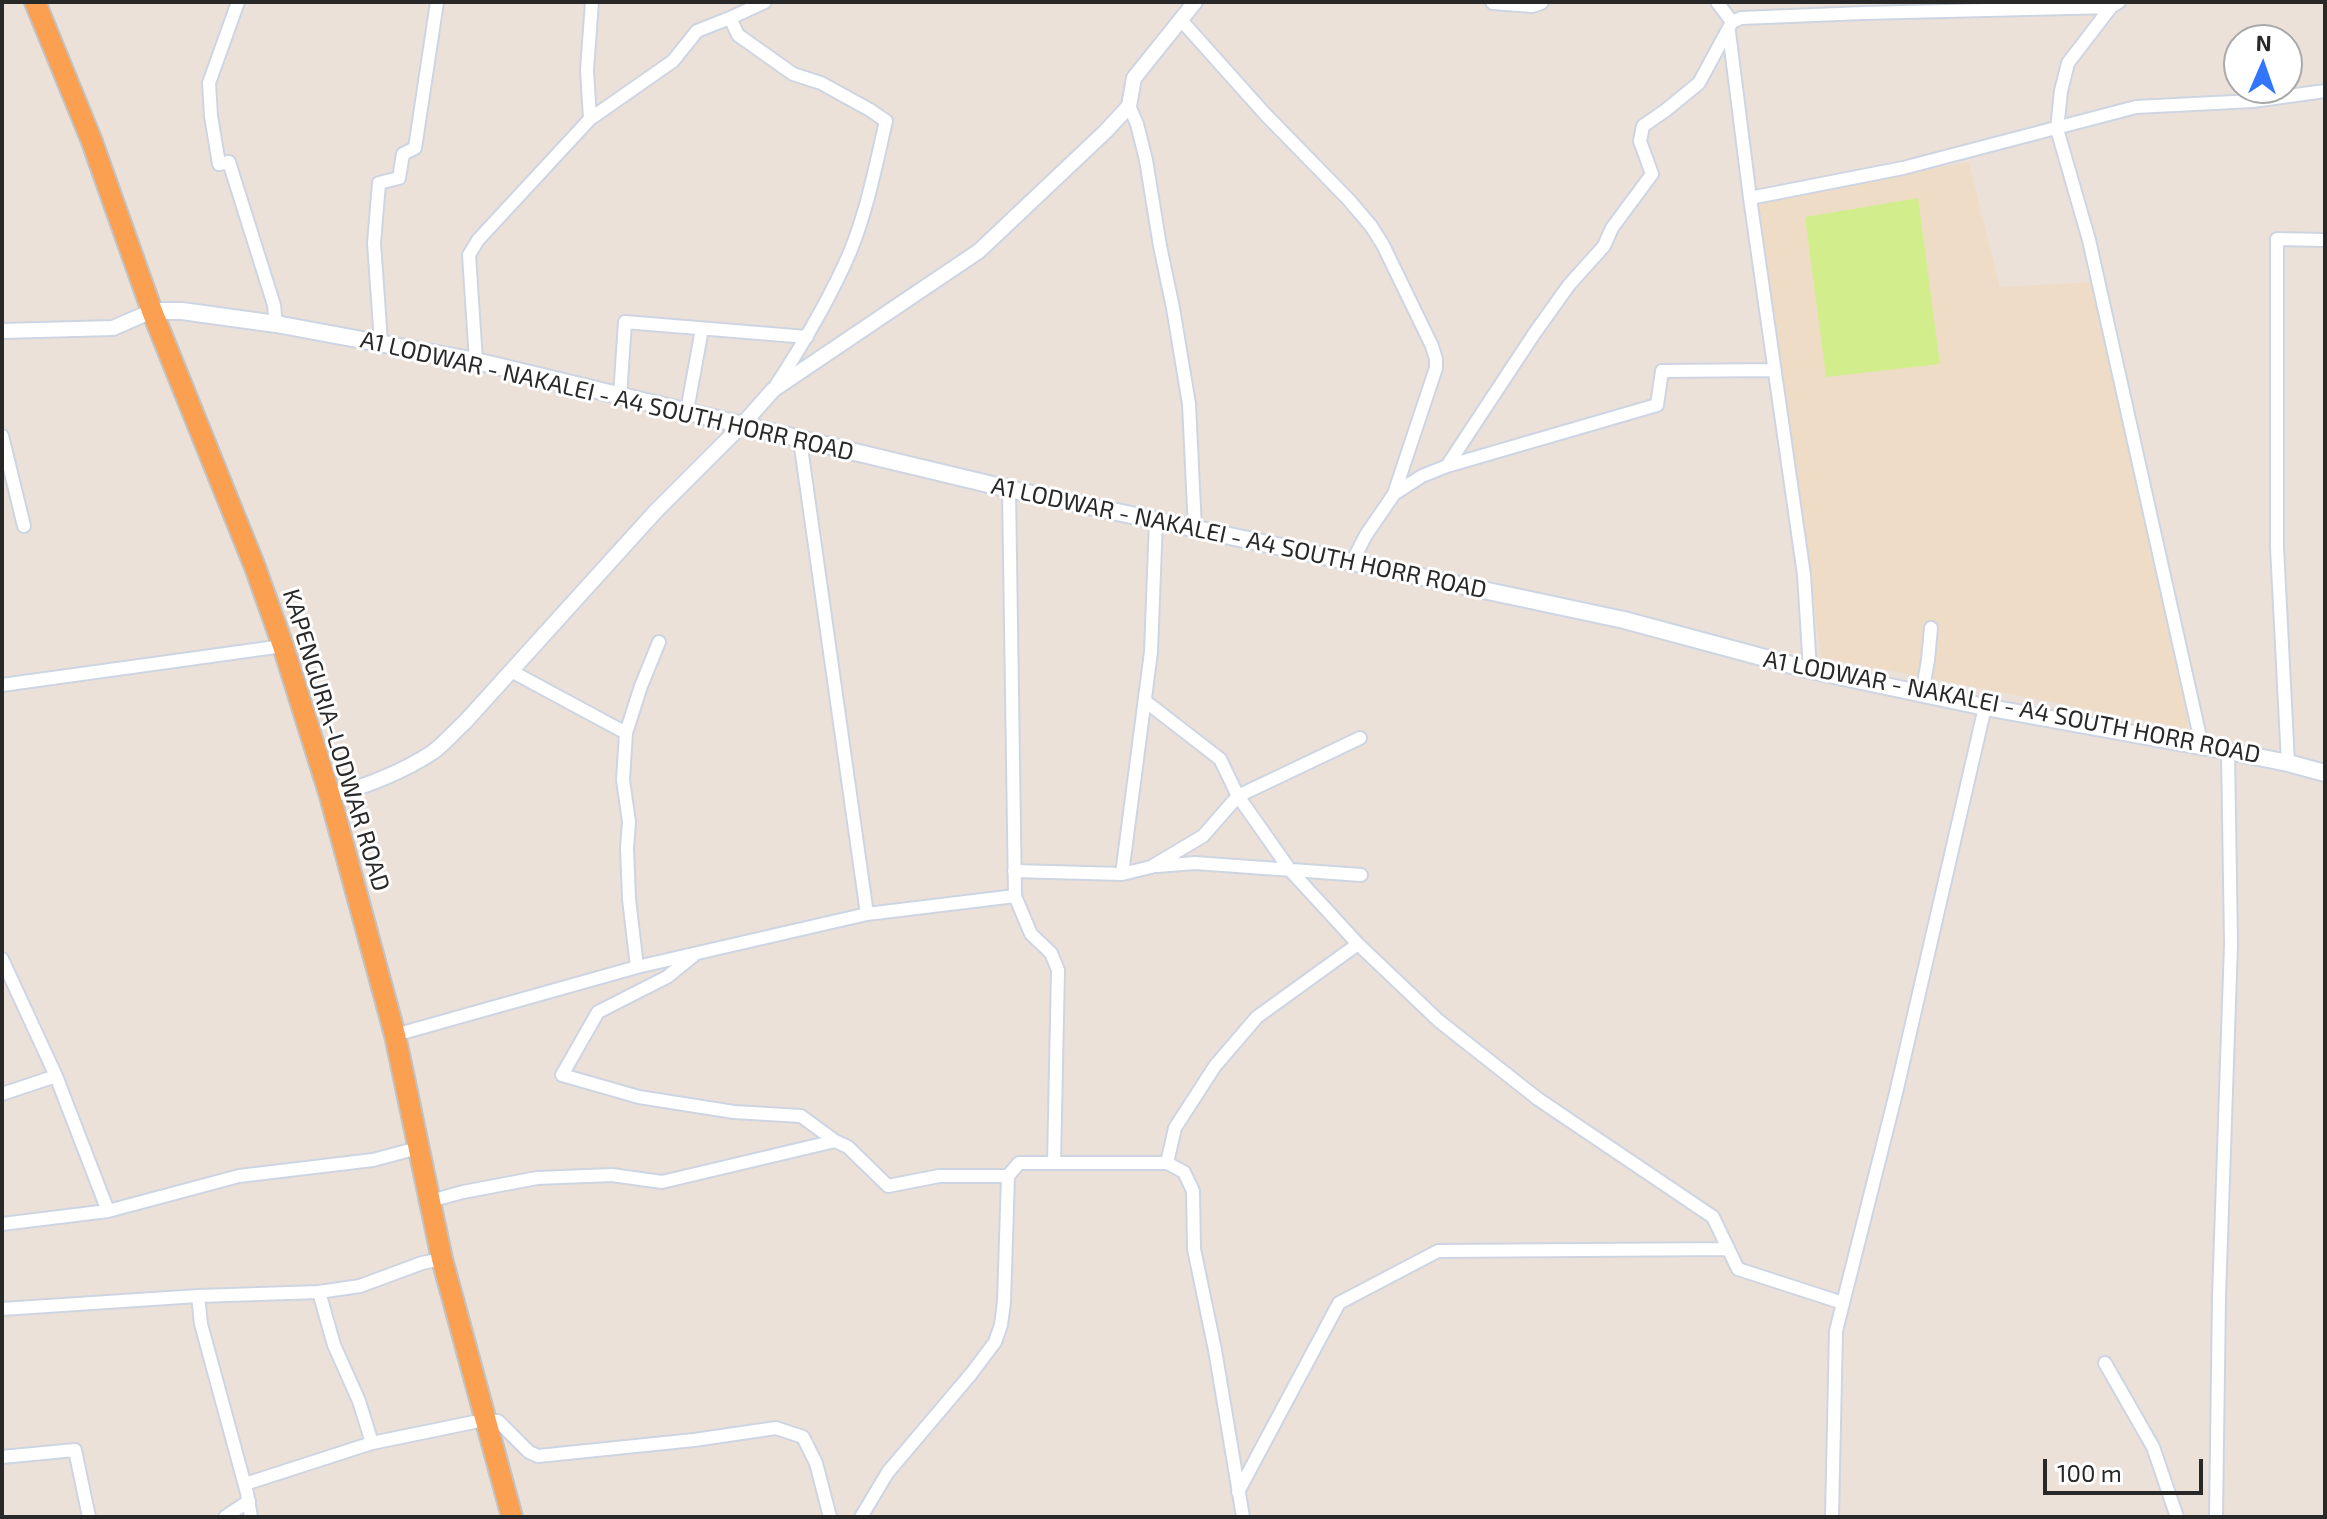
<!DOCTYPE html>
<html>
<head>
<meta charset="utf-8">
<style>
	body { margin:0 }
	#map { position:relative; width:2327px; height:1519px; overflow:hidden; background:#ece1d9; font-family:"Exo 2",sans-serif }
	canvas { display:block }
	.frame { position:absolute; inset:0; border:4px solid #282828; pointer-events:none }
	.north { position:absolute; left:2223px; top:24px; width:80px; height:80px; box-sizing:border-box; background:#fff; border:2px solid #a9a9a9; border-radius:50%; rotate:2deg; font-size:22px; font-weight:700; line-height:32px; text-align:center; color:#282828 }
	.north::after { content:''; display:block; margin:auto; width:28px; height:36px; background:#3275ff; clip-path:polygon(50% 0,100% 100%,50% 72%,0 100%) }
	.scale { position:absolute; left:2043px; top:1459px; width:160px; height:36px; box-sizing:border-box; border:4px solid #282828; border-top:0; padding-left:10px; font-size:24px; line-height:28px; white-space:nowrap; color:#282828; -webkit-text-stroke:6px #fff; paint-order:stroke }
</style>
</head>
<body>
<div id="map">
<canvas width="2327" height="1519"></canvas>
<div class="frame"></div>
<div class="north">N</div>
<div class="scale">100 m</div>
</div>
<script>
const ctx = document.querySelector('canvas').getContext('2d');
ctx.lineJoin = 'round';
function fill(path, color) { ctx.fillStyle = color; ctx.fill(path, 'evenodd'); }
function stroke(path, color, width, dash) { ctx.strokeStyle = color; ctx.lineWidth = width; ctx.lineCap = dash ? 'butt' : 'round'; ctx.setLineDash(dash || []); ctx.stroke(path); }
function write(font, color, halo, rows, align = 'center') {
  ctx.font = font + ' "Exo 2",sans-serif'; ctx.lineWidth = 6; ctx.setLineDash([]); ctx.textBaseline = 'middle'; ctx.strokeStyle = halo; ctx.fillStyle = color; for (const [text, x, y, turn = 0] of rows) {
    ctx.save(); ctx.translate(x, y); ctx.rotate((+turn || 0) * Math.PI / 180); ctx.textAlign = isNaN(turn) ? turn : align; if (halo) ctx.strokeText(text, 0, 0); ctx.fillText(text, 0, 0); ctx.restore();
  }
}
fill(new Path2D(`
	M1969 162 2000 287 2094 282 2185 697 2188 729 1821 657 1757 199Z`), '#efdcc7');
fill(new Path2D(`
	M1918 198 1940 364 1826 377 1805 217Z`), '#d2ee8c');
const minor = new Path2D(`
	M238 2 209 83 211 116 219 164 229 162 274 305 276 324
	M765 2 730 18 738 35 793 74 821 83 870 110 886 121C876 164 867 211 850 252 830 299 803 344 775 387
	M1717 2 1732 22
	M2119 2 2111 7 2068 63 2061 91 2057 129 2089 240 2202 746
	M1181 20 1265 114 1349 200 1371 226 1383 245 1432 346 1436 359V368L1394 494
	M1729 32 1750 198 1804 575 1810 670
	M1129 106 1137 124 1146 160 1160 246 1173 308 1189 404 1195 529
	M590 119 587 70 592 2
	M1750 198 1903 168 2136 107 2253 101 2325 91
	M381 342 374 243 379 183 399 178 403 154 415 148 437 2
	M476 361 469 255 478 240 590 119 673 61 697 31 730 18
	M620 396 625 322 807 337
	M687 411 702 329
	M2 436 24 526
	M800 440 867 914 1015 896
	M1447 466 1534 334 1569 285 1604 246 1612 228 1652 174 1640 141 1643 126 1666 110 1699 83 1732 22 1741 18 1863 13 2111 7
	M1009 489 1015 896 1031 934 1051 953 1058 970 1054 1163
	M1352 562 1366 535 1394 494 1422 476 1447 466 1657 405 1662 371 1774 370
	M511 671 626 733
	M2 685 283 646
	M1922 694 1928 660 1931 628
	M1145 701 1220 759 1238 796 1290 870 1358 944 1439 1021 1538 1099 1713 1217 1738 1269 1843 1303
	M2288 763 2277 547V239L2325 240
	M1157 866 1195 863 1361 875
	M1014 871 1122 874 1151 652 1156 520
	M1122 874 1151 867 1203 836 1238 796 1360 738
	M693 956 667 977 598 1012 562 1075 639 1097 734 1112 801 1116 835 1141
	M2 959 56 1076 108 1211
	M637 967 629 899 627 848 629 822 623 780 626 733 641 686 659 642
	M395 1035 637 967 867 914
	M2 1094 56 1076
	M1167 1163 1175 1128 1215 1066 1257 1017 1358 944
	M430 1201 463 1192 537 1178 612 1175 662 1182 835 1141 848 1147 888 1186 939 1176H1008L1019 1163H1167L1184 1172 1193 1191 1194 1249 1215 1350 1243 1517
	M2 1224 108 1211 239 1176 373 1160 418 1148
	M319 1292 334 1345 359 1401 372 1443
	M198 1296 201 1324 247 1493 251 1517
	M2 1309 198 1296 319 1292 360 1286 422 1263 442 1259
	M2105 1363 2153 1447 2177 1517
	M2 1457 75 1450 89 1517
	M245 1484 372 1443 484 1420 498 1421 529 1452 538 1456 694 1440 776 1428 803 1437 816 1463 830 1517
	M1238 1492 1339 1303 1438 1251 1728 1249
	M225 1517 249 1501
	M861 1517 888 1472 971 1374 995 1342 1001 1325 1004 1302 1008 1176
	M1832 1517 1836 1331 1896 1093 1985 707
	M2216 1517 2219 1297 2231 944 2228 751`);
const tertiary = new Path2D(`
	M1493 2 1532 5 1541 2
	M2 331 113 328 152 311
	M330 796C367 786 401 773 433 752 444 744 454 732 465 722L655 512 743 424 773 390 979 251 1106 131 1129 106 1134 78 1195 2`);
const secondary = new Path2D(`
	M152 311H182L276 324 476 361 1009 489 1624 620 1810 670 1985 707 2228 751 2288 763 2325 773`);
const trunk = new Path2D(`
	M35 2 91 139 152 311 255 567 283 646 330 796 395 1035 442 1259 512 1517`);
stroke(minor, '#ced5e2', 16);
stroke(tertiary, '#ced5e2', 18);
stroke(secondary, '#ced5e2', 20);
stroke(trunk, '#c3c3c3', 24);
stroke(minor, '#fff', 12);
stroke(tertiary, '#fff', 14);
stroke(secondary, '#fff', 16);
stroke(trunk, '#fb9f51', 20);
write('24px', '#282828', '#fff', [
	["A1 LODWAR - NAKALEI - A4 SOUTH HORR ROAD",607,396,13],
	["A1 LODWAR - NAKALEI - A4 SOUTH HORR ROAD",1239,538,12],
	["A1 LODWAR - NAKALEI - A4 SOUTH HORR ROAD",2012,707,11],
	["KAPENGURIA-LODWAR ROAD",336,740,73]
]);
</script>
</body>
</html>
